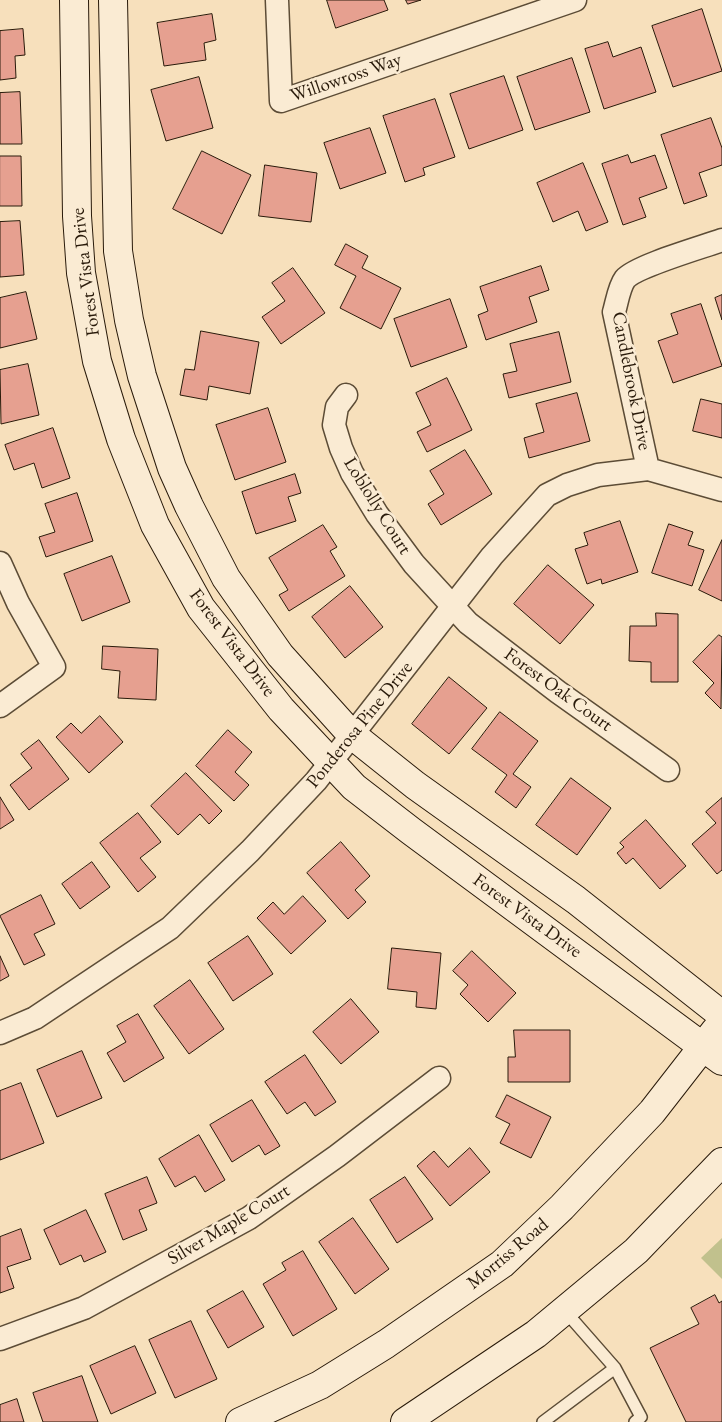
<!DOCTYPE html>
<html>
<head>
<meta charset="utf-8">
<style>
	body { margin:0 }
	canvas { display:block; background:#f7e0bc }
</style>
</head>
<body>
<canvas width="722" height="1422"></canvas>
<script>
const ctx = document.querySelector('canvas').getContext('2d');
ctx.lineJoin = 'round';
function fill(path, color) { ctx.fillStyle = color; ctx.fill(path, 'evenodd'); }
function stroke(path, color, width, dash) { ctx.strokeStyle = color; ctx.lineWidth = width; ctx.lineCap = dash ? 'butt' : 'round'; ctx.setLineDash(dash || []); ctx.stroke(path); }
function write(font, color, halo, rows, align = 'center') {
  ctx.font = font + ' "EB Garamond",serif'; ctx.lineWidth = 5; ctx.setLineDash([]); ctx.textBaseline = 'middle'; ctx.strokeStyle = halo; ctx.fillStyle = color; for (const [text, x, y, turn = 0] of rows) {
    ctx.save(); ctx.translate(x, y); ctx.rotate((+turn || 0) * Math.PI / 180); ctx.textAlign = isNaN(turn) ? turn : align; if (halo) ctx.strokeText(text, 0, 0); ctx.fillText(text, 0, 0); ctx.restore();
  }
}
fill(new Path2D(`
	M722 1238V1279L701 1258Z`), '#c1c18d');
const building = new Path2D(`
	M327 0H384L388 10 336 28Z
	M406 0H421L408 4Z
	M702 9 722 71 673 87 652 26Z
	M212 14 216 40 204 43 206 60 164 66 157 23Z
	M23 29 25 55 15 56 16 78 0 80V31Z
	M608 42 613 57 641 47 656 92 604 109 585 49Z
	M572 58 590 112 535 130 517 77Z
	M504 76 523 130 469 149 450 94Z
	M199 77 213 128 166 141 151 90Z
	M20 92 22 144H0V93Z
	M435 99 455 157 423 168 425 175 405 182 383 116Z
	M711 118 722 148V165L699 173 707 196 684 204 661 135Z
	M370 128 386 173 340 189 324 143Z
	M202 151 251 175 222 234 173 209Z
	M628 155 631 163 655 155 667 188 639 198 646 217 623 225 602 164Z
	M0 156H21L22 206H0Z
	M583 163 608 222 586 231 578 211 553 222 537 183Z
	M265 165 317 173 311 222 259 216Z
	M20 221 24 275 0 277V222Z
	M346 244 368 256 362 268 401 288 381 329 340 308 356 276 335 265Z
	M541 266 549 290 529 297 537 322 486 340 478 315 488 311 480 287Z
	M293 268 325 313 281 344 262 317 285 301 272 283Z
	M26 292 37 339 0 348V298Z
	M722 295V320L715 298Z
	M450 299 467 347 411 367 394 319Z
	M701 304 722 366 673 383 658 341 678 334 671 314Z
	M201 331 259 342 250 394 209 386 207 400 180 395 185 369 194 370Z
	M559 332 571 382 509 398 503 374 517 371 510 344Z
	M28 364 39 415 1 424 0 370Z
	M447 378 472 430 427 452 417 432 431 425 416 393Z
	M577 393 590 441 529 458 524 438 544 432 536 404Z
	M701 399 722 404V438L693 431Z
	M268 408 286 462 235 480 216 425Z
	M53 428 70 478 42 488 34 463 14 470 5 445Z
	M465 450 492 494 441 525 428 504 444 494 430 471Z
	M295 474 301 493 288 497 296 521 256 534 242 492Z
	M77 493 93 541 46 557 39 537 55 532 45 504Z
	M620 521 638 572 602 584 601 579 587 584 575 549 588 545 584 533Z
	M669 524 693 532 688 545 704 550 692 586 652 573Z
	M323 525 337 547 330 551 345 576 289 611 279 595 288 590 269 558Z
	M722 540V601L699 590Z
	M112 556 130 602 82 621 64 574Z
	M548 565 594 605 560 644 514 604Z
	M350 586 383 627 345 658 312 617Z
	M656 613 678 614V682H651V662L629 661 630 626H656Z
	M719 635 722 637 721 709 705 693 714 683 693 662Z
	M103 646 158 649 156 700 118 698 120 671 102 669Z
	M449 677 487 708 449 754 412 724Z
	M500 712 538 741 513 774 531 787 516 808 495 792 507 775 472 749Z
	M100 716 123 742 89 773 56 737 71 723 81 733Z
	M228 730 252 752 235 772 249 785 234 801 196 766Z
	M39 740 69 779 29 810 10 785 32 768 21 754Z
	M186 773 222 811 209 824 200 814 178 835 151 806Z
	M571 778 611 808 577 855 536 825Z
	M0 797 14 820 0 829Z
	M722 798V870L717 874 692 844 716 823 706 812Z
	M138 813 161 842 140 858 156 877 138 892 100 843Z
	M646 820 686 866 660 889 633 858 626 864 617 853 624 847 620 843Z
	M341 842 370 876 355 890 366 902 348 919 307 873Z
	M92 862 110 887 80 909 62 884Z
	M41 895 55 924 34 934 45 955 24 965 0 916Z
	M303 896 326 921 291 954 257 918 273 902 284 914Z
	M248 936 273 974 233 1001 208 963Z
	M392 948 441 953 436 1009 416 1007 417 992 388 989Z
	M472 951 516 993 488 1022 460 994 468 985 453 971Z
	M0 956 9 976 0 981Z
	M190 980 224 1029 189 1054 154 1006Z
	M351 999 379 1032 341 1064 313 1032Z
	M138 1014 164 1058 124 1082 107 1053 126 1042 117 1026Z
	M514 1030H570V1082H508V1057H515Z
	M82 1051 102 1098 57 1117 37 1070Z
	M305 1055 336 1102 315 1116 305 1102 287 1114 265 1082Z
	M21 1083 44 1143 0 1160V1091Z
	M507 1095 551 1117 531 1158 500 1143 510 1124 496 1117Z
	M252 1100 280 1146 265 1155 259 1145 232 1162 210 1125Z
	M199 1135 225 1180 205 1192 195 1176 175 1187 159 1159Z
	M470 1148 490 1172 450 1206 417 1166 434 1151 448 1167Z
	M147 1177 157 1203 139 1210 147 1230 123 1240 105 1194Z
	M405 1177 433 1219 397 1243 370 1200Z
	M86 1210 106 1252 84 1262 81 1255 60 1265 44 1230Z
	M353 1218 389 1269 355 1294 319 1242Z
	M21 1229 31 1259 7 1267 14 1288 0 1293V1237Z
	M303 1251 337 1309 293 1336 263 1284 286 1270 282 1263Z
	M243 1291 264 1327 228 1348 207 1311Z
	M715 1295 719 1303 722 1301V1422H686L650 1348 699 1324 691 1308Z
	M191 1321 217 1379 175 1398 149 1340Z
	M135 1346 156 1393 111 1414 90 1366Z
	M82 1376 98 1422H43L33 1393Z
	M17 1399 24 1422H0V1405Z`);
fill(building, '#e6a090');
stroke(building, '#291a0a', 1);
const service = new Path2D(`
	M565 1311 615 1368 641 1417 635 1422
	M543 1422 615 1368`);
const minor = new Path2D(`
	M277 0 281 101 575 0
	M346 395 337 407 334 425 341 448 352 473 377 514 414 564 468 623 558 692 668 770
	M648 469 614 312C617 302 619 287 625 279 636 266 703 247 722 240
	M0 563 18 603 54 667 0 706
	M0 1033 35 1018 170 928 250 851 316 781 492 556 547 495 567 485 598 475 648 469 722 490
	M0 1339 84 1308 249 1218 337 1156 439 1078`);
const secondary = new Path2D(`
	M74 0 77 216 81 273 97 361 121 439 155 525 201 608 281 709 354 787 411 831 722 1061
	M113 0 118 251 129 320 142 376 172 468 189 506 226 578 280 655 351 734 415 785 576 900 722 1015
	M240 1422 320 1385 386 1344 502 1264 562 1207 652 1112 715 1031
	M405 1422 536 1334 636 1251 722 1162`);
stroke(service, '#5c4c36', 14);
stroke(minor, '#5c4c36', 25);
stroke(secondary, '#291a0a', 30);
stroke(service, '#faebd3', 11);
stroke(minor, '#faebd3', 22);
stroke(secondary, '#faebd3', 28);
write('19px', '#291a0a', '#faebd3', [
	["Willowross Way",346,78,-19],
	["Forest Vista Drive",86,272,-97],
	["Candlebrook Drive",631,381,79],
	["Loblolly Court",377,506,58],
	["Forest Vista Drive",232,643,53],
	["Forest Oak Court",558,690,36],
	["Ponderosa Pine Drive",360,725,-51],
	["Forest Vista Drive",527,916,36],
	["Silver Maple Court",229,1225,-31],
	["Morriss Road",508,1254,-40]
]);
</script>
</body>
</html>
